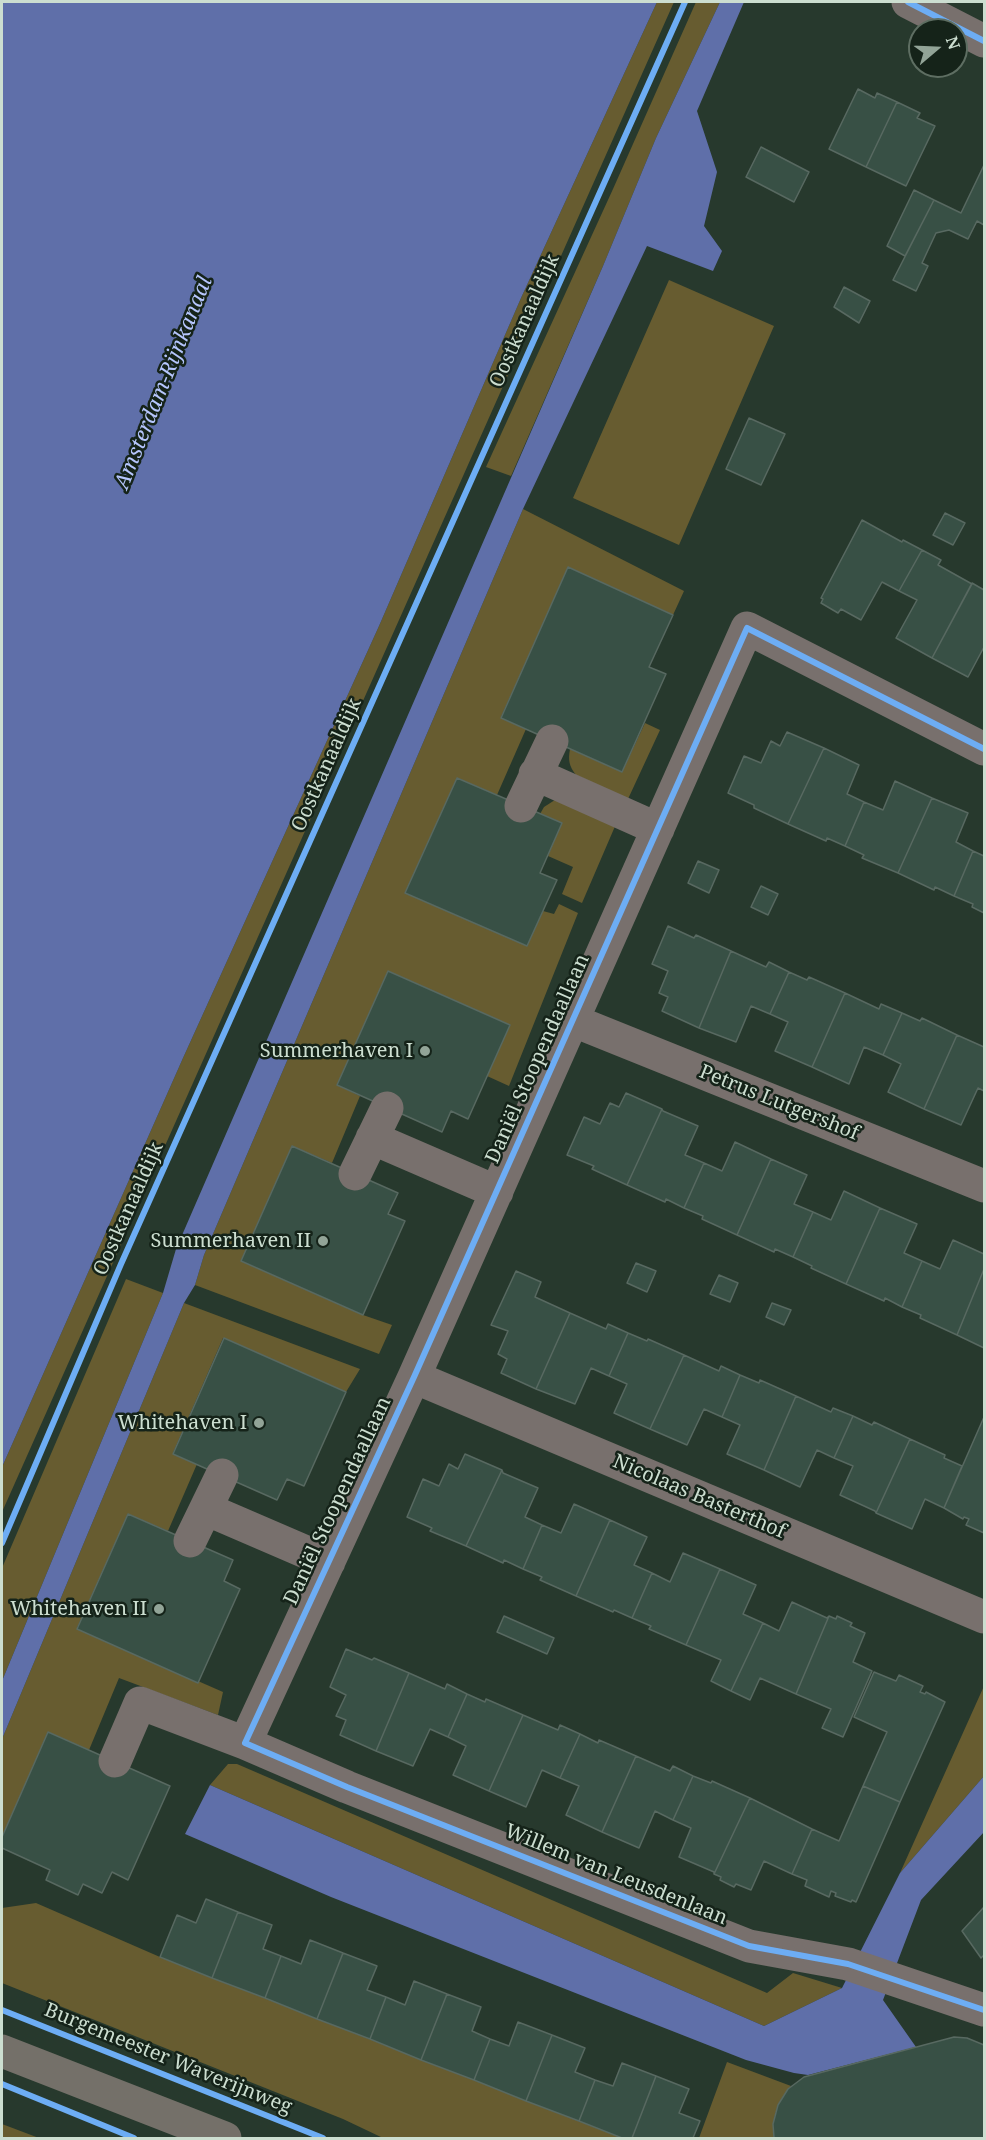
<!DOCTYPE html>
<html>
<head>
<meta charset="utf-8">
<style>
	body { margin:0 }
	#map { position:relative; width:986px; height:2140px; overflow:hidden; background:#27392d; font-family:"Noto Serif",serif }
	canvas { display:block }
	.frame { position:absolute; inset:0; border:3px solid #ccded0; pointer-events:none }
	.north { position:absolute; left:908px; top:18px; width:60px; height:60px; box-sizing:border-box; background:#152319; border:2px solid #5e6e62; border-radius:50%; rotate:71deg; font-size:16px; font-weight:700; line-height:24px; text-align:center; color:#ccded0 }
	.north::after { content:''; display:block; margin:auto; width:21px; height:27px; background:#92a497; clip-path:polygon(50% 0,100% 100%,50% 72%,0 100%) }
</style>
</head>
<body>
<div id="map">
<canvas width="986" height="2140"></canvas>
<div class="frame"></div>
<div class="north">N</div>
</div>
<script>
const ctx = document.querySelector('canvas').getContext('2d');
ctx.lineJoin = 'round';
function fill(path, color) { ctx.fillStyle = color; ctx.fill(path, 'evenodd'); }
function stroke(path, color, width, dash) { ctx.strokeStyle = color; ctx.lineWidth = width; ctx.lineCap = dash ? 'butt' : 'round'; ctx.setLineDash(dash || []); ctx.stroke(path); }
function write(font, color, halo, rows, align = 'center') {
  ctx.font = font + ' "Noto Serif",serif'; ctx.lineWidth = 5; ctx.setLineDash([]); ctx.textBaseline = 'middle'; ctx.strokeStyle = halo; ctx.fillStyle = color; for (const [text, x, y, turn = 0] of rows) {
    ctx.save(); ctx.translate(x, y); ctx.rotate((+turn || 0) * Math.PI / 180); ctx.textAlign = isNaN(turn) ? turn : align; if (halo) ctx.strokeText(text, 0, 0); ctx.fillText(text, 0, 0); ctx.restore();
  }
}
fill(new Path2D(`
	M657 2H674L2 1512V1467L183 1058 379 626 521 298Z
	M696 2H720L656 138 603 266 511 476 486 467 613 189Z
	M669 280 774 326 679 545 573 498Z
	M523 509 684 591 673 615 568 568 501 717 526 729 497 795 457 778 405 893 527 946 543 911 554 914 559 904 578 913 509 1086 487 1076 509 1025 388 971 337 1085 360 1096 332 1163 292 1146 241 1261 363 1315 392 1325 379 1354 195 1285 204 1255Z
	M645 723 660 730 628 799 576 775C569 766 568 760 570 749L622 772Z
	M558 798 616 824 582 903 562 894 573 867 548 856 561 823 540 814 544 807Z
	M126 1279 163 1293 2 1681V1568Z
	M184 1303 360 1369 346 1392 223 1338 173 1453 197 1464 168 1531 128 1514 77 1628 223 1692 218 1715 119 1678 89 1750 48 1732 2 1837V1739Z
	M984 1686V1776L900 1873Z
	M228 1764H237L767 1993 793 1973 842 1988 764 2026 210 1785Z
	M36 1903 160 1957 622 2138H383L343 2119 2 1983V1908Z
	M727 2062 791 2086C778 2101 771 2118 774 2138H699Z
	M2 2124 39 2138H2Z`), '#675c30');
fill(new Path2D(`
	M2 2H657L521 298 379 626 183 1058 2 1467Z
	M720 2H744L697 111 717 172 704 226 722 251 713 271 647 246 523 509 204 1255 195 1285 184 1303 2 1739V1681L163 1293 176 1249 603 266 656 138Z
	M984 1776V1832L921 1900 883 2000 916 2047 808 2075 794 2073 746 2060 331 1897 185 1834 210 1785 764 2026 842 1988 900 1873Z`), '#5f6fa9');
const building = new Path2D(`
	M858 89 875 98 877 93 897 102 866 167 829 149Z
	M897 102 920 113 917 118 935 126 906 186 866 167Z
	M761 147 809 172 794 202 746 177Z
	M984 165V225L977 221 968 239 949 230 936 233 922 263 928 266 916 291 893 280 934 200 961 213Z
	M914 190 934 200 905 256 887 246Z
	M844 287 870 301 859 323 834 307Z
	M749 418 785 434 761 485 726 469Z
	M945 513 965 523 953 545 933 535Z
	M862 520 902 542 903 540 922 550 899 591 882 582 861 620 841 609 838 613 821 603 823 599 821 598Z
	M922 550 941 560 938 565 972 584 932 658 896 638 917 600 899 591Z
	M568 567 673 615 649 667 666 674 622 772 501 718Z
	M972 583 984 590V647L968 677 932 658Z
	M787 732 824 748 788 824 754 808V805L728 793 744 756 761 763 771 741 780 746Z
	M824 748 859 765 847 794 864 802 845 846 827 838 826 841 788 824Z
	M457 778 562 823 540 873 557 880 527 946 405 893Z
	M895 781 932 798 898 873 862 858 864 855 845 846 864 802 883 810Z
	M932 798 968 813 956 842 973 851 954 896 935 887 934 890 898 873Z
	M973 851 984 856V913L972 907 973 904 954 896Z
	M698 861 719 870 709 893 688 883Z
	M761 886 778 894 768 915 751 907Z
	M668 926 694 938 696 935 731 951 699 1028 662 1011 668 997 659 993 668 971 652 964Z
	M731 951 766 967 769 962 789 972 770 1014 751 1006 736 1042 699 1028Z
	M388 971 510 1025 468 1119 451 1111 442 1132 337 1085Z
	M789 972 807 980 809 977 845 993 812 1067 775 1051 788 1022 770 1014Z
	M845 993 879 1009 881 1004 902 1013 883 1055 864 1047 849 1084 812 1067Z
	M902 1013 920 1021 922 1018 957 1035 924 1109 888 1092 901 1064 883 1055Z
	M957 1035 984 1047V1091L978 1088 961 1125 924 1109Z
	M626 1093 662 1109 627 1185 592 1169 594 1166 567 1155 584 1117 600 1124 610 1103 619 1107Z
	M662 1109 663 1111 698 1126 685 1155 704 1163 684 1208 666 1199 665 1202 627 1185Z
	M735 1142 771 1159 737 1235 702 1219 703 1216 684 1208 704 1163 722 1171Z
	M292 1146 398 1193 388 1214 405 1221 363 1315 241 1261Z
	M771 1159 807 1175 794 1204 813 1212 793 1257 775 1249 774 1252 737 1235Z
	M844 1191 880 1208 846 1284 811 1268 812 1266 793 1257 813 1212 831 1220Z
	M880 1208 917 1224 904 1253 922 1261 902 1307 885 1298 884 1301 846 1284Z
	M953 1240 984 1254V1269L957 1335 920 1318 921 1315 902 1307 922 1261 940 1269Z
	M636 1263 656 1271 647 1292 627 1283Z
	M984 1269V1348L957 1335Z
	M516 1271 541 1282 535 1297 570 1313 536 1389 501 1373 507 1359 498 1354 508 1331 491 1325Z
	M719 1275 738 1283 730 1302 710 1294Z
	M772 1303 791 1310 784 1325 766 1317Z
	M570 1313 606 1329 608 1324 628 1333 609 1376 591 1368 575 1404 536 1389Z
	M628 1333 647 1341 648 1339 684 1355 650 1429 614 1413 627 1384 609 1376Z
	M224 1338 346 1392 304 1486 287 1479 277 1500 173 1454Z
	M684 1355 719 1371 721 1366 740 1375 722 1417 704 1409 687 1445 650 1429Z
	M740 1375 759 1383 760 1380 796 1396 764 1470 727 1454 740 1425 722 1417Z
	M796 1396 831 1412 833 1408 853 1416 834 1458 817 1450 800 1487 764 1470Z
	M853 1416 872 1425 874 1422 910 1439 876 1513 875 1511 840 1495 853 1466 834 1458Z
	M984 1417V1533L966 1525 969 1519 964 1517 963 1519 944 1508Z
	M910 1439 945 1455 944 1458 962 1466 944 1508 925 1499 912 1529 876 1513Z
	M465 1454 502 1470 466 1546 430 1531 432 1528 407 1517 423 1479 439 1486 449 1464 458 1469Z
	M502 1470 503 1473 538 1488 525 1517 542 1525 523 1569 504 1560 503 1563 466 1546Z
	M574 1504 610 1520 576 1596 540 1580 542 1577 523 1569 542 1525 561 1533Z
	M128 1514 233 1560 224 1581 240 1589 198 1683 77 1629Z
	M610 1520 647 1537 634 1565 652 1573 632 1618 614 1610 613 1612 576 1596Z
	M683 1553 720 1569 686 1645 649 1629 651 1626 632 1618 652 1573 670 1582Z
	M720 1569 756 1585 743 1614 763 1623 731 1691 711 1681 721 1660 686 1645Z
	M792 1602 827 1618 829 1616 796 1694 760 1678 750 1700 731 1691 763 1623 779 1631Z
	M504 1616 554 1638 547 1654 497 1632Z
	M829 1616 836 1619 837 1616 852 1623 850 1626 865 1633 853 1662 872 1671 843 1737 822 1728 831 1709 796 1694Z
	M346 1649 372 1660 374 1658 409 1673 376 1751 340 1735 346 1720 336 1716 346 1695 330 1687Z
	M874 1672 896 1681 899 1675 923 1686 920 1692 925 1694 926 1692 945 1702 900 1802 863 1786 887 1732 854 1717Z
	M409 1673 445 1689 447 1684 467 1694 448 1737 430 1729 413 1766 376 1751Z
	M467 1694 485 1702 486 1699 523 1715 489 1791 453 1775 466 1746 448 1737Z
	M523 1715 558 1730 560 1725 580 1734 560 1778 542 1770 526 1807 489 1791Z
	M48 1732 170 1786 128 1880 112 1872 102 1893 83 1884 78 1895 46 1880 50 1870 2 1848V1837Z
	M580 1734 598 1743 599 1740 636 1756 602 1832 566 1815 579 1786 560 1778Z
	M636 1756 670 1771 673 1766 693 1776 673 1820 655 1811 639 1848 602 1832Z
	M693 1776 711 1783 712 1781 750 1798 714 1874V1872L679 1857 691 1828 673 1820Z
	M863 1786 900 1802 856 1902 852 1900 851 1902 835 1896 836 1893 831 1891 829 1897 805 1886 807 1880 792 1874 812 1829 839 1841Z
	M750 1798 812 1829 792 1874 764 1861 751 1890 736 1884 734 1887 720 1880 721 1877 714 1874Z
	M206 1899 238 1912 212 1978 160 1957 177 1915 196 1923Z
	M984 1907V1955L981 1958 962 1931Z
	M238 1912 272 1925 263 1949 281 1956 265 1998 212 1978Z
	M310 1940 343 1953 317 2019 265 1998 281 1956 301 1964Z
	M343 1953 377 1966 367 1990 386 1997 370 2039 317 2019Z
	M414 1981 447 1994 421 2060 370 2039 386 1997 405 2005Z
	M447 1994 481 2007 472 2031 490 2039 474 2080 421 2060Z
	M518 2022 552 2035 526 2101 474 2080 490 2039 509 2046Z
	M552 2035 585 2048 575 2072 595 2080 579 2121 526 2101Z
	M954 2037 967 2038 984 2045V2138H774L773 2124 778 2105 788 2089 804 2077Z
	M622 2063 656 2076 632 2138H622L579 2121 595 2080 613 2086Z
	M656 2076 689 2089 679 2113 700 2121 693 2138H632Z`);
fill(building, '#385045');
stroke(building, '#586961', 1.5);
stroke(new Path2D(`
	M908 2 984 41
	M535 774 658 829
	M521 806 552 741
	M574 1021 984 1186
	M372 1138 497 1192
	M355 1174 387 1108
	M414 1377 984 1617
	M206 1509 329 1562
	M190 1541 222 1475
	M245 1743 414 1377 747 628 984 749
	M115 1761 140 1703 245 1743 347 1787 749 1946 848 1964 984 2010`), '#78706d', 33);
stroke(new Path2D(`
	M2 2051 225 2138`), '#747069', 33);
stroke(new Path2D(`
	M908 2 984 41
	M984 749 747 628 414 1377 245 1743 347 1787 749 1946 848 1964 984 2010
	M2 1543 121 1264 685 2
	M2 2010 323 2138
	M2 2084 134 2138`), '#6dadf4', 6);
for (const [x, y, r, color] of [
	[425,1051,6,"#92a497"],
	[323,1241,6,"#92a497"],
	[259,1423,6,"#92a497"],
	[159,1609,6,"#92a497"]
]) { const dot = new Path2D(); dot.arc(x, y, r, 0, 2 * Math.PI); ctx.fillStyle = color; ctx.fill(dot); stroke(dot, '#152319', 2); }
write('20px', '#ccded0', '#152319', [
	["Oostkanaaldijk",525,321,-66],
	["Oostkanaaldijk",327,765,-66],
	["Daniël Stoopendaallaan",538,1059,-66],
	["Petrus Lutgershof",779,1103,22],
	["Oostkanaaldijk",129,1209,-66],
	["Nicolaas Basterthof",699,1497,23],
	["Daniël Stoopendaallaan",338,1501,-65],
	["Willem van Leusdenlaan",616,1875,22],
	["Burgemeester Waverijnweg",168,2059,22]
]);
write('20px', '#ccded0', '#152319', [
	["Summerhaven I",413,1051],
	["Summerhaven II",311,1241],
	["Whitehaven I",247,1423],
	["Whitehaven II",147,1609]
], 'right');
write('italic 21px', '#b6c6fd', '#152319', [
	["Amsterdam-Rijnkanaal",164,383,-68]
]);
</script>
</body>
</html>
